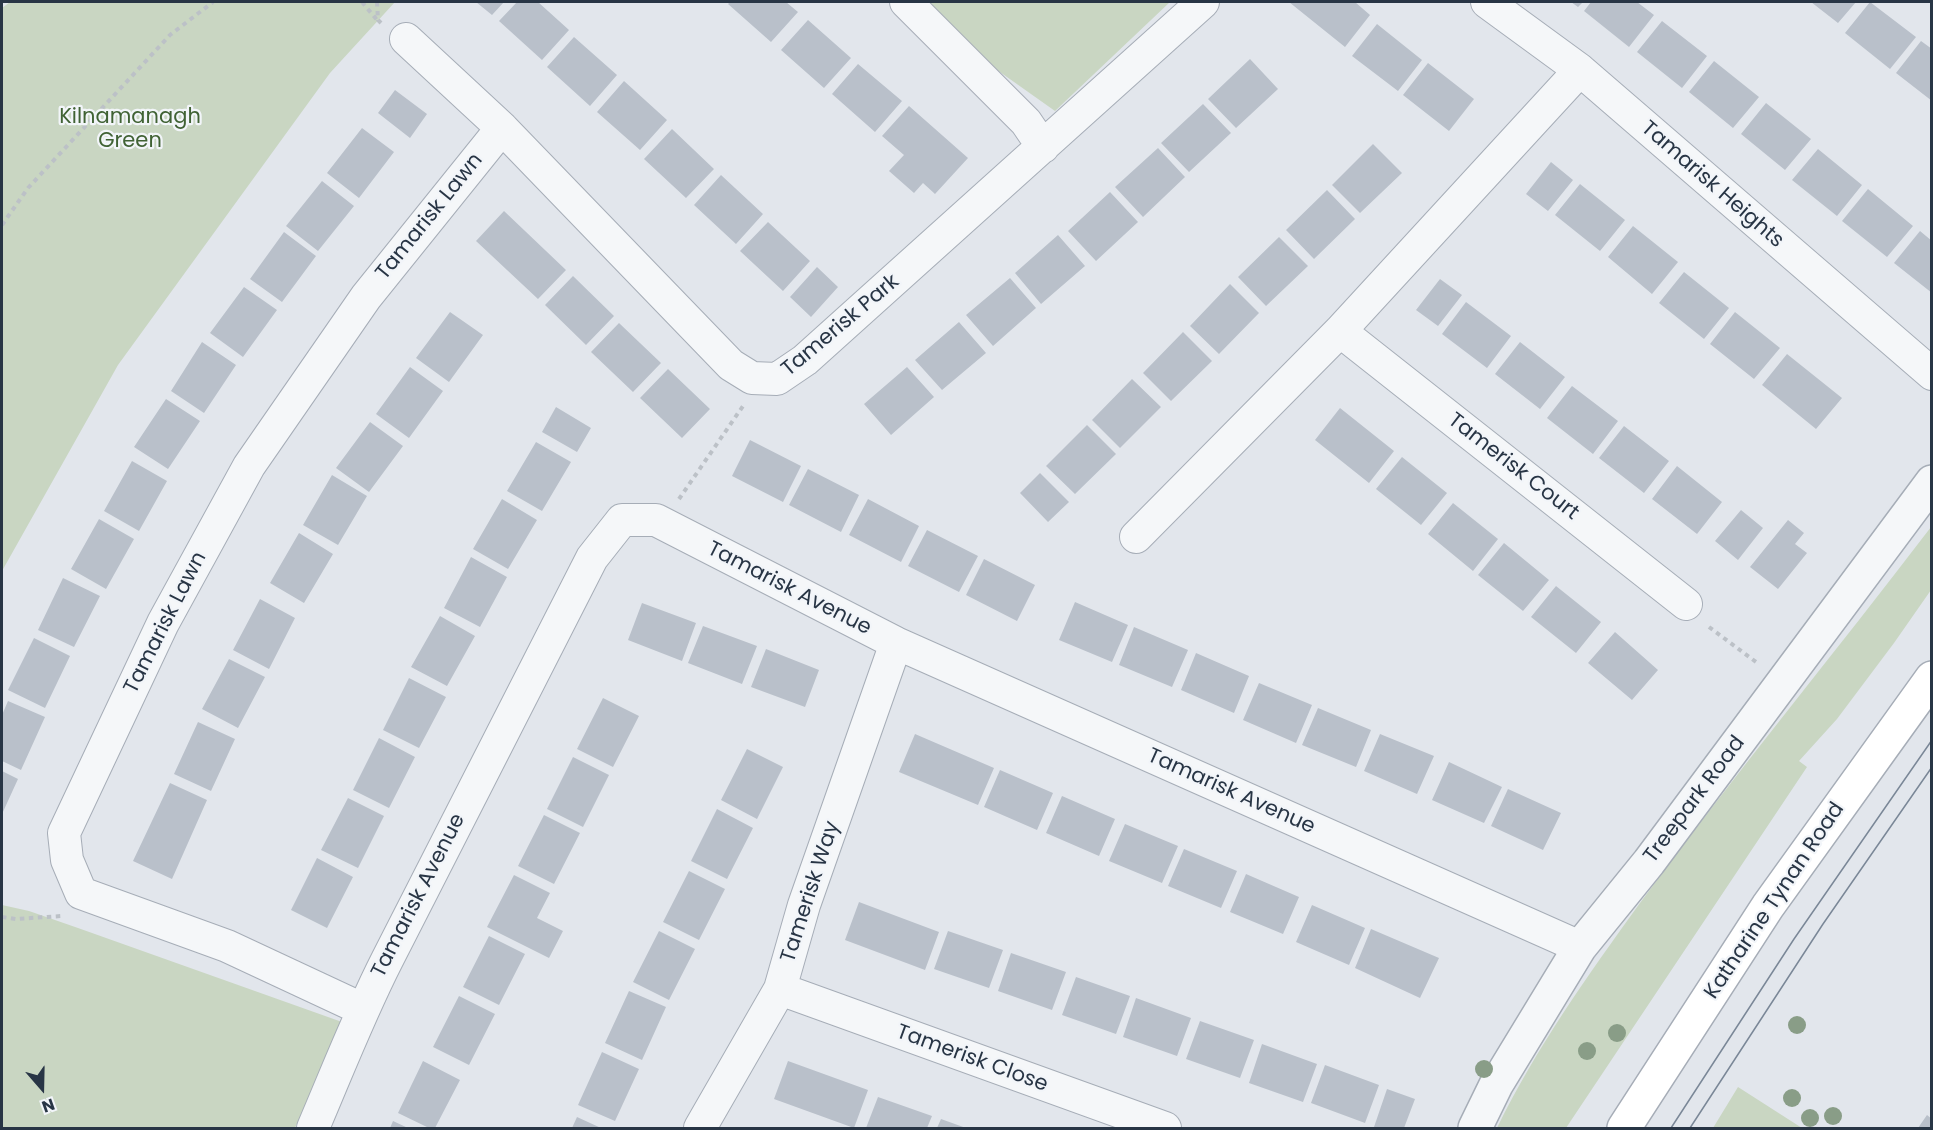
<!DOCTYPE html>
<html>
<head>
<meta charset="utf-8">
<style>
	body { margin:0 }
	#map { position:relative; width:1933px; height:1130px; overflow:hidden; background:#e2e6ec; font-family:Poppins,sans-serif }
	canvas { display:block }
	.frame { position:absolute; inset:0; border:3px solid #283545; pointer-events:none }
	.north { position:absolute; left:12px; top:1058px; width:60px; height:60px; -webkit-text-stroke:4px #f2f5f9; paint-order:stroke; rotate:160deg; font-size:16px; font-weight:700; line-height:24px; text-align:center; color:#283545 }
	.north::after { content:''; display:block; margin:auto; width:21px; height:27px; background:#283545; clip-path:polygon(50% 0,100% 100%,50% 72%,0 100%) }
</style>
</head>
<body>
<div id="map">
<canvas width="1933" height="1130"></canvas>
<div class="frame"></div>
<div class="north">N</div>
</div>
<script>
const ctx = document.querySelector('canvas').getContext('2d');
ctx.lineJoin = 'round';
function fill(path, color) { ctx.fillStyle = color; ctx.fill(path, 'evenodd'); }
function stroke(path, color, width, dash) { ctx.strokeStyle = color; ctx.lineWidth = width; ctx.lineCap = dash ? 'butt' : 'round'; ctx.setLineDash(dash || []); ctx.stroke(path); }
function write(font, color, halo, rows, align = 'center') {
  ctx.font = font + ' Poppins,sans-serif'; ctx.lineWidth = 4.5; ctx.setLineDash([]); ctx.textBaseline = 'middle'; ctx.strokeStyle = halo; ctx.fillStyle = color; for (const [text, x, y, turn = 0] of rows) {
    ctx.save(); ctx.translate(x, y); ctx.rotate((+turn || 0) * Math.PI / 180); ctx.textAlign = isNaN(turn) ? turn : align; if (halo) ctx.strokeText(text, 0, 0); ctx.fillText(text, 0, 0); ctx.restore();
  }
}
fill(new Path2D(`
	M10 2H395L330 73 118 365 2 571V8Z
	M914 2H1170L1055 111 990 65Z
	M1931 527V590L1894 643 1837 719 1799 761 1807 767 1566 1128H1497C1536 1048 1588 975 1640 903 1734 775 1835 653 1931 527Z
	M2 905 29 911 78 928 342 1022 295 1128H2Z
	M1738 1087 1802 1128H1713Z`), '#c9d6c2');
fill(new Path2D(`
	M476 2H504L492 15Z
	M517 2H538L569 30 542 60 499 21Z
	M730 2H786L798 12 771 42 728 4Z
	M1289 2H1355L1370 15 1345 47Z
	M1571 2H1583L1578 7Z
	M1591 2H1637L1654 15 1629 47 1584 11Z
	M1811 2H1856L1838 23Z
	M1870 2 1916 37 1890 69 1845 33Z
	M808 20 851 58 824 88 781 50Z
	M1662 21 1707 56 1682 88 1637 52Z
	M1377 24 1422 60 1398 91 1352 56Z
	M574 37 617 75 590 106 547 67Z
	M1921 41 1932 49V101L1896 73Z
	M1250 59 1278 89 1236 128 1208 99Z
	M1714 61 1759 97 1733 128 1689 92Z
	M1428 63 1474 99 1449 131 1403 95Z
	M858 64 902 101 875 132 832 94Z
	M624 81 667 120 640 150 597 112Z
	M395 90 427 114 410 138 378 113Z
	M1766 103 1811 139 1785 170 1741 134Z
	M1203 104 1231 133 1189 172 1161 143Z
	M909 106 968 158 935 194 923 183 914 193 889 171 904 155 882 136Z
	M362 128 394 152 359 198 327 173Z
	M672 129 714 169 686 198 644 159Z
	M1373 144 1402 173 1360 213 1332 185Z
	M1158 148 1185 177 1143 217 1115 187Z
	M1818 149 1862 185 1837 216 1792 180Z
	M1551 162 1573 180 1548 211 1526 194Z
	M721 175 763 214 736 244 694 205Z
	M322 181 354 206 318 251 286 226Z
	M1580 184 1625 220 1600 251 1555 215Z
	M1868 189 1913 226 1887 257 1842 221Z
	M1327 190 1355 219 1314 259 1286 230Z
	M1110 192 1138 222 1096 261 1068 231Z
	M504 211 566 270 538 299 476 241Z
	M768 222 810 261 783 291 740 251Z
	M1633 226 1678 262 1652 294 1608 257Z
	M1920 231 1932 241V293L1894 263Z
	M284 232 316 256 282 302 250 279Z
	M1058 235 1085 266 1041 304 1015 273Z
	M1279 237 1308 266 1266 306 1238 277Z
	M817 267 838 287 811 317 790 297Z
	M1684 272 1729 308 1704 339 1659 303Z
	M573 276 614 316 586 345 545 305Z
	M1010 278 1036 308 993 346 966 315Z
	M1440 279 1462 295 1438 326 1416 310Z
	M1230 284 1259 313 1219 354 1190 326Z
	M244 287 277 310 243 357 210 333Z
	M1466 302 1511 336 1487 368 1442 334Z
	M450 312 483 335 449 382 416 358Z
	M1735 312 1780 348 1754 379 1710 344Z
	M959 322 986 353 942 390 915 360Z
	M619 323 661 363 633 392 591 352Z
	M1183 332 1212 361 1171 401 1143 373Z
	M202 342 236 365 204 413 171 391Z
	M1520 342 1565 377 1540 409 1495 374Z
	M1787 354 1842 398 1816 429 1762 385Z
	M410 367 443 391 409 438 376 414Z
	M907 367 934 397 891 435 864 404Z
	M668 369 710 409 682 438 640 398Z
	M1132 379 1161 407 1120 448 1092 420Z
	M1572 386 1618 421 1593 454 1547 418Z
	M166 399 200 421 168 469 134 447Z
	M556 407 591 428 577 452 542 432Z
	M1340 408 1394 451 1369 483 1315 440Z
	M370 422 403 446 369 492 336 468Z
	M1087 425 1116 454 1075 494 1046 466Z
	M1624 426 1669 461 1644 493 1599 458Z
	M750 440 801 466 783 502 732 476Z
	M536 442 571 462 542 511 507 491Z
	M1402 457 1447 493 1421 525 1376 489Z
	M132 461 167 481 139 531 104 511Z
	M1677 466 1722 502 1697 534 1652 499Z
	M808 469 859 495 841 532 789 505Z
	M1040 473 1069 502 1048 522 1020 493Z
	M332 475 367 496 338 545 303 525Z
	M502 499 537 520 508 569 473 549Z
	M868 499 919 526 901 562 849 535Z
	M1453 503 1498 539 1473 571 1428 534Z
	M1741 510 1763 528 1738 560 1715 541Z
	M99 519 134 539 106 589 71 569Z
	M1788 520 1804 533 1795 544 1807 553 1778 589 1750 567Z
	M927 530 978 556 959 592 908 566Z
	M299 533 333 554 304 603 270 583Z
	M1504 543 1549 580 1523 611 1478 575Z
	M471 557 507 577 480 627 444 608Z
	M984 559 1035 585 1017 621 966 595Z
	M63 578 100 596 74 647 38 630Z
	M1556 586 1601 622 1576 653 1531 617Z
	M260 599 295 618 269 669 233 650Z
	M1075 602 1128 625 1112 662 1059 640Z
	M642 603 696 623 682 661 628 640Z
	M440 616 475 636 447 686 411 667Z
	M703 626 757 646 742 684 688 663Z
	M1134 627 1188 650 1172 687 1119 665Z
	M1615 632 1658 670 1632 700 1588 663Z
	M34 638 70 656 45 708 8 690Z
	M766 649 819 670 805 707 751 687Z
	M1196 653 1249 676 1234 713 1181 690Z
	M229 659 265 677 238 728 202 709Z
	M409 678 446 697 419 748 383 730Z
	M1259 683 1312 705 1296 743 1243 720Z
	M603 698 639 716 613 767 577 749Z
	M8 701 45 717 21 770 2 761V715Z
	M1318 708 1371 730 1356 767 1302 745Z
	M198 722 235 739 211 791 174 774Z
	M915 734 994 768 978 805 899 772Z
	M1380 734 1434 756 1417 794 1364 771Z
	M379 738 415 757 389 808 353 790Z
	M747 749 783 767 757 819 721 800Z
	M573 757 609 775 583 827 547 809Z
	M1449 762 1502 787 1484 823 1432 800Z
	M1000 770 1053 793 1037 830 984 807Z
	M2 771 18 779 2 814Z
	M170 783 207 800 172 879 133 861Z
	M1508 789 1561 813 1543 850 1491 826Z
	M1062 796 1115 819 1099 856 1046 833Z
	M348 798 384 816 358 868 321 850Z
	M717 809 753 828 727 879 691 861Z
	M544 815 580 833 554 884 518 866Z
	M1125 824 1178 846 1162 883 1109 861Z
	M1184 849 1237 871 1221 908 1168 886Z
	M317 858 353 877 327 928 291 910Z
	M689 871 725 889 699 940 663 922Z
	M1246 874 1299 897 1283 934 1230 912Z
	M514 875 550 893 537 918 563 931 549 958 487 927Z
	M859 902 939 932 925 970 845 940Z
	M1312 905 1365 928 1349 965 1296 942Z
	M1371 929 1439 958 1420 998 1355 968Z
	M659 931 695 949 669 1000 633 982Z
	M948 931 1003 950 989 988 934 969Z
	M489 936 525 954 499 1005 463 987Z
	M1011 953 1066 972 1052 1010 998 991Z
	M1076 977 1130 996 1116 1034 1062 1015Z
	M629 991 666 1007 642 1060 605 1043Z
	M459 996 495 1014 469 1065 433 1047Z
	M1136 998 1191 1018 1177 1056 1123 1037Z
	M1200 1021 1254 1040 1240 1078 1186 1059Z
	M1262 1044 1317 1064 1303 1102 1249 1083Z
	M602 1052 639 1069 615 1121 578 1105Z
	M423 1061 460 1080 435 1128H429L398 1113Z
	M788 1061 868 1090 854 1128 774 1099Z
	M1325 1065 1379 1085 1365 1123 1311 1103Z
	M1387 1089 1415 1099 1404 1128 1374 1127Z
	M878 1097 932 1116 927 1128H866Z
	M1927 1115 1932 1119V1128H1918Z
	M577 1117 601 1128H572Z
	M941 1119 966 1128H937Z
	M393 1121 408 1128H390Z`), '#b9c0ca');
const minor = new Path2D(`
	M906 2 1026 122 1043 147
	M1487 2 1580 70 1932 374
	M406 39 502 128 731 365 752 378 777 379 805 360 1203 2
	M1340 331 1686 604
	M1136 537 1340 331 1580 70
	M780 989 1165 1128
	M362 1009 227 946 81 893 67 860 64 833 163 623 249 466 366 297 502 128
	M313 1128C337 1072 359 1015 387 960L592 558 622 520H656L896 643 1580 947
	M700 1128 780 989 804 905 896 643`);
const tertiary = new Path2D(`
	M1475 1128 1496 1085 1580 947 1649 862 1932 482`);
const secondary = new Path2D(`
	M1624 1128 1768 906 1932 678`);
stroke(minor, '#a6adb7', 34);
stroke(tertiary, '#a6adb7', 36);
stroke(secondary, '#a6adb7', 36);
stroke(new Path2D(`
	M362 2 377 20
	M377 2 378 20 381 23
	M2 225 28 188 170 35 213 2
	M679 499 743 406
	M1709 627 1756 662
	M2 917 16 919 62 916`), '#bcc1c7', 4, [4.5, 4.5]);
stroke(minor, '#f5f7f9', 32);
stroke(tertiary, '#f5f7f9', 33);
stroke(secondary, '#fff', 33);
stroke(new Path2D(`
	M1671 1128 1794 939 1932 740
	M1690 1128 1823 924 1932 767`), '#7a8797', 1.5);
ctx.fillStyle = '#899d87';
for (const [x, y] of [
	[1797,1025],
	[1617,1033],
	[1587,1051],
	[1484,1069],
	[1792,1098],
	[1833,1116],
	[1810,1118]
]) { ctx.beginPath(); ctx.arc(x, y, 9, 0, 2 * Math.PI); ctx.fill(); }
write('21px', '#406234', '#f2f5f9', [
	["Kilnamanagh",130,118],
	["Green",130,142]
]);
write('21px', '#283545', '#f2f5f9', [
	["Tamarisk Heights",1712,185,41],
	["Tamarisk Lawn",430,217,-51],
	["Tamerisk Park",841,326,-40],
	["Tamerisk Court",1513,467,38],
	["Tamarisk Avenue",789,589,27],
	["Tamarisk Lawn",166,623,-63],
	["Tamarisk Avenue",1231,792,24],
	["Treepark Road",1695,800,-53],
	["Tamerisk Way",811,892,-72],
	["Tamarisk Avenue",419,896,-63],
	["Katharine Tynan Road",1775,901,-56],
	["Tamerisk Close",972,1059,20]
]);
</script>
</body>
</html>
